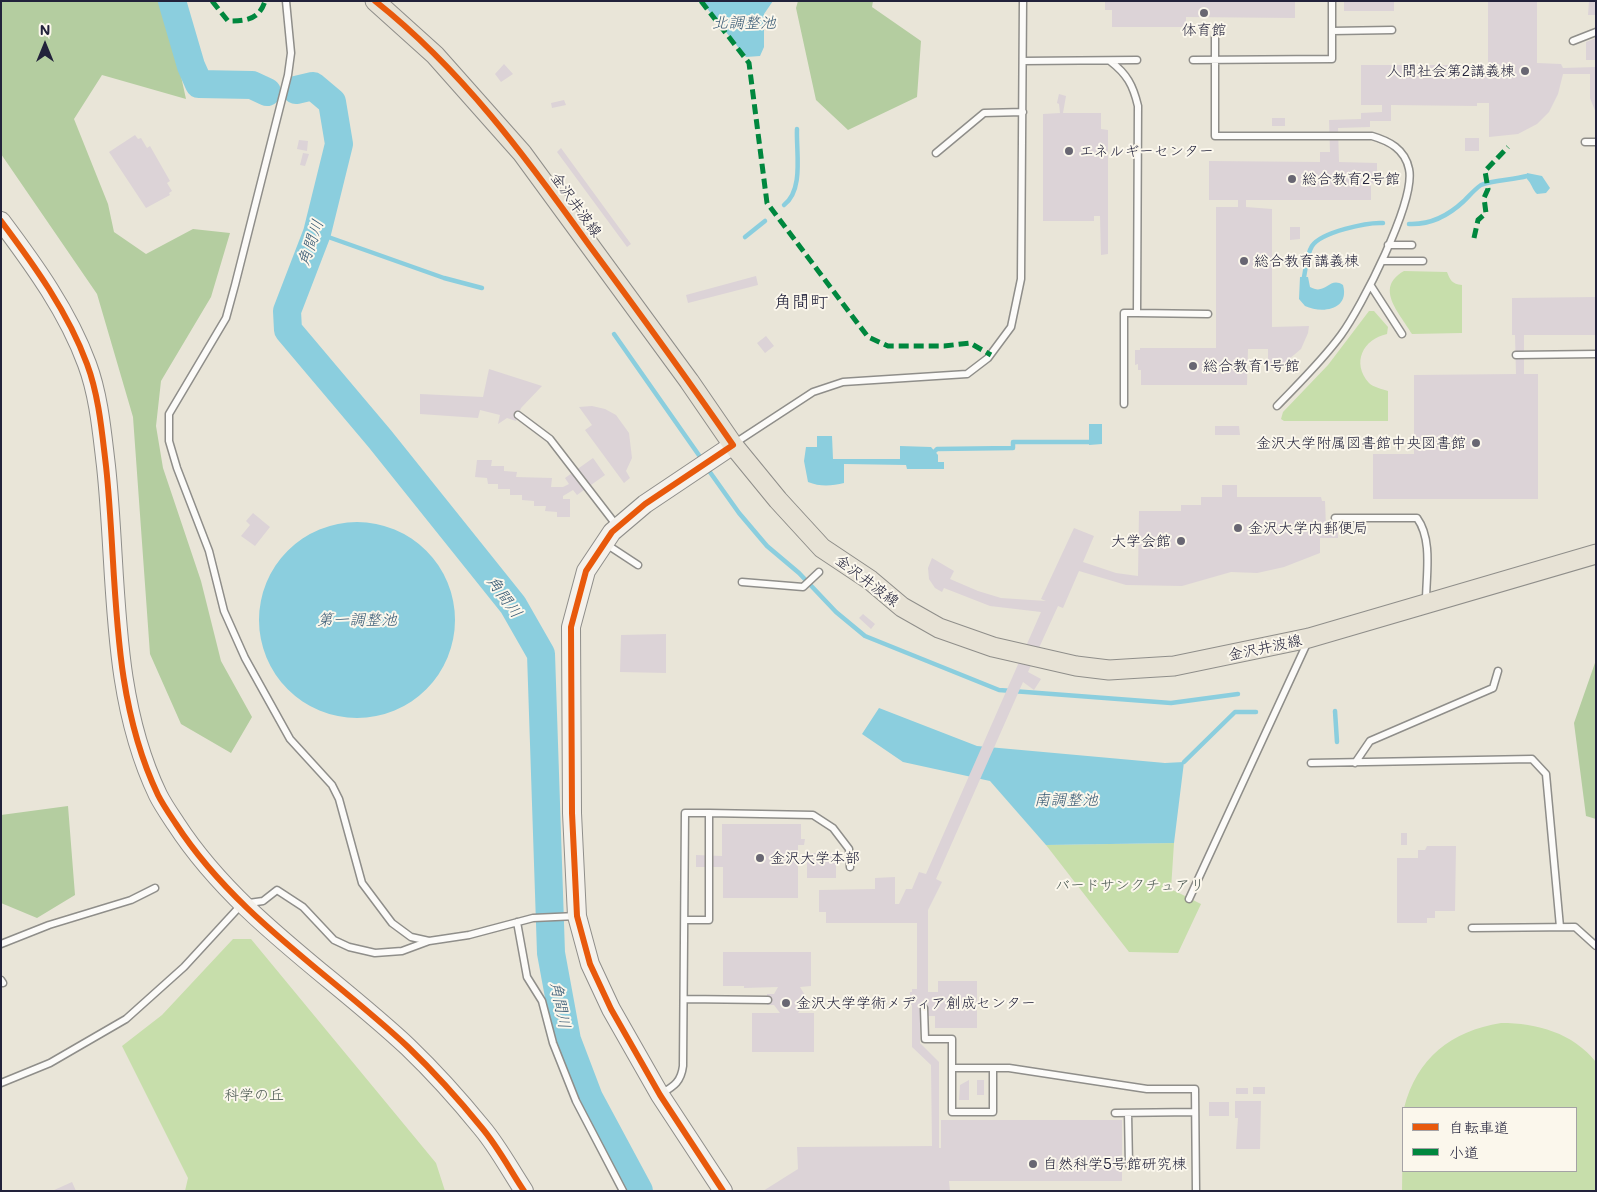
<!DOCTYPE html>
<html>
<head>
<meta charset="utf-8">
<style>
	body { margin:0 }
	#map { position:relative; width:1597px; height:1192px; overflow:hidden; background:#e9e5d8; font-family:Mali,"Klee One",sans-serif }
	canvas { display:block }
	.frame { position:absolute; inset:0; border:2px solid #22223b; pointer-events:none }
	.legend { position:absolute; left:1402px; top:1107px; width:175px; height:65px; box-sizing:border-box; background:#fbf7ec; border:1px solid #a4a2a5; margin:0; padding:6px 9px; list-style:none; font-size:15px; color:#22223b }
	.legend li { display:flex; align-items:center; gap:10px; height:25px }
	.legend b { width:25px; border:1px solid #a4a2a5 }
	.north { position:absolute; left:20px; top:20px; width:50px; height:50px; -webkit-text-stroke:4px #fbf7ec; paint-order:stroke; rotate:0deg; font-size:14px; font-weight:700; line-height:20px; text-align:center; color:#22223b }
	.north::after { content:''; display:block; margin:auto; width:18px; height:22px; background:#22223b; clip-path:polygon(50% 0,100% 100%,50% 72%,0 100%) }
</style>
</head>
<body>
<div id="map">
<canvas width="1597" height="1192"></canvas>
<div class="frame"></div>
<ul class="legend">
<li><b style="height:6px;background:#e8590c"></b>自転車道</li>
<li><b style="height:6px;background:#00873e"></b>小道</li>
</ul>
<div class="north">N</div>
</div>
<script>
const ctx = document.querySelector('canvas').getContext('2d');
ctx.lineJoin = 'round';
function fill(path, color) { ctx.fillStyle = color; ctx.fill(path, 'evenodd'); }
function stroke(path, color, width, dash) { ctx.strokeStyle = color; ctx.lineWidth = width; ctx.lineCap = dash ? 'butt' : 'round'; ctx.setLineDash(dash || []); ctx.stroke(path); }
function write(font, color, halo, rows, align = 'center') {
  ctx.font = font + ' Mali,"Klee One",sans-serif'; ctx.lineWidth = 4; ctx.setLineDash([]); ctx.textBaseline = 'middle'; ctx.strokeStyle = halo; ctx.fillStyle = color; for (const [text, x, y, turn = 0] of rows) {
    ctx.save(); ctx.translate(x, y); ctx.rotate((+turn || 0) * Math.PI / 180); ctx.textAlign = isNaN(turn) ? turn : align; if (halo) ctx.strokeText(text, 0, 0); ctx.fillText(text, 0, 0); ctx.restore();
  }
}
fill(new Path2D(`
	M1404 271 1447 272C1450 280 1452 284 1462 285V333L1412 334C1399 312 1374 288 1404 271Z
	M1369 311H1374L1388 327 1387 334C1363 339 1351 363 1369 383 1373 387 1382 389 1388 391V421H1284L1281 419 1283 412 1328 365Z
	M1174 843 1171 889 1201 904 1178 953 1129 952 1046 845Z
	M233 939H251L436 1163 445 1191H185L188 1178 122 1046 162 1015Z
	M1501 1023C1537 1023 1573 1033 1596 1062V1191H1402L1403 1114V1171H1576V1108H1404C1417 1058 1451 1031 1501 1023Z`), '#c7deab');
fill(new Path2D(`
	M1 1H161L175 49 186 99 102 75 74 119 108 204 114 232 146 254 193 229 230 233 211 297 161 381 156 426 163 468 201 581 221 661 252 717 231 753 181 724 150 654 133 417 97 294 1 154Z
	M798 1H873L872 7 921 41 917 97 848 130 816 100 796 8Z
	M1596 660V819L1586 816 1574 723Z
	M68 806 75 895 37 918 1 903V815Z`), '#b4cda0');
fill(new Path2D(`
	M701 1H773L764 14V47L760 56 746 57Z
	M1527 173 1542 176 1550 188 1546 193 1537 194C1532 189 1532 184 1527 179Z
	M1300 277H1308L1310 287C1326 296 1329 276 1343 285 1350 310 1322 314 1305 306L1299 299Z
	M1089 424H1102V444L1089 445Z
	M817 436H832L833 459H900V446L931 447 938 455V462H944V469H907L906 465 844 464V483C832 486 820 487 808 482L804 461 806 447H817Z
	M259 620a98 98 0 1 1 196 0a98 98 0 1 1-196 0Z
	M879 708 977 746 1165 763 1184 762 1174 843 1046 845 990 781 903 762 862 734Z`), '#8bcede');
stroke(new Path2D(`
	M784 205C804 190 796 152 797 129
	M1409 224C1431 225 1448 216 1464 201 1469 196 1475 189 1481 185 1493 180 1513 180 1527 176
	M317 233 444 278 482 288
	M745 237 765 221
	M1304 277C1306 267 1307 254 1312 246 1321 232 1368 222 1383 223
	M614 334 703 461
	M935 451 937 449 1013 448V442H1089
	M707 468 739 513 767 546 799 573 836 612 865 636 999 690 1171 703 1238 694
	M1335 711 1337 742
	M1184 762 1235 712H1256`), '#8bcede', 4.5);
stroke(new Path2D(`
	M172 1 191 66 199 84 252 85 267 92
	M296 90 313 86 332 102 339 144 317 233 287 311 288 330 380 439 513 605 541 654 551 953 567 1040 589 1098 639 1191`), '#8bcede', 28);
fill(new Path2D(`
	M1105 1H1295V18L1186 17V27H1112V10H1105Z
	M1344 1H1394V11H1344Z
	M1488 1H1537V63L1561 64 1563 68 1596 67V113L1590 98V74H1563L1558 94 1549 112 1537 124 1518 134 1489 137V103H1477V106L1391 105V121H1370V127L1338 128 1339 162 1377 163V178H1375V184L1371 183V200H1246V207L1272 209V327L1309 326 1308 333 1301 349 1282 365 1268 368V349H1248L1247 385H1141V370H1138V364L1135 365V350H1140V348H1216V207H1238V200H1209V161L1320 162V152H1330L1329 120 1361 119V113L1382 112V105H1361V65H1479V67H1488Z
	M1589 1H1596V15H1588Z
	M1596 38V60H1586V42Z
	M504 64 513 74 501 82 495 74Z
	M1059 94 1066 96 1063 113H1101V129L1108 130V254L1101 255 1100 216H1094V221H1043V114L1060 113 1059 104 1057 103Z
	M564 100 566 105 552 108 551 103Z
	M1272 118H1285V126H1272Z
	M135 135 138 139 141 138 147 148 150 146 170 181 167 183 172 191 169 193 170 195 146 208 109 152Z
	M1465 138H1479V151H1465Z
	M299 140 308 141 307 151 297 149Z
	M561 148 631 244 627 247 557 152Z
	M303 153 309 154 305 166 300 165Z
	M1290 227H1300V239L1290 240Z
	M756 276 758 285 688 303 686 295Z
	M1596 297V335H1524V374H1538V499H1373V454H1414V375L1516 374 1515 335H1512V298Z
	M766 336 774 346 765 353 757 343Z
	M489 369 542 386 521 408 516 421 507 418 498 424 500 415 480 410 478 418 420 414V394L483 397Z
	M592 406 605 409 616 415 629 433 632 458 626 471 630 478 624 483 585 430 592 425 579 407Z
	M1215 426H1239L1240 435H1215Z
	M593 458 605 475 577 495 573 490 563 496V499H570V517H557V512L545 511 546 506H534V501L522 500V495H510V489H498V484H488L487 478 475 477 477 460H492L491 466H504V471L517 472 516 477 552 478 551 487H563L569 484 565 478Z
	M1222 485H1237V497H1321L1322 501H1325L1326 527H1338V538H1320V553L1284 567 1257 573 1231 572 1182 586 1126 585 1079 571 1063 608 1058 606 1028 672 1041 679 1034 690 1023 682 936 879 942 882 928 910V992H938V981H977V1028H935V1016H928V1005H920V1043L939 1062V1148H941V1120H1122V1181H949L950 1191H763L798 1169 797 1147 932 1146 931 1065 912 1047V1005H910V992H912V989H917V923H826V912H819V890L875 889V878L895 877V904H899L906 889H912L919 872 926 874 1041 612 990 606 944 588 942 592 935 588 929 579 928 568 932 558 954 571 950 579 978 591 1001 598 1046 601 1041 599 1074 528 1094 536 1083 562 1116 573 1138 576 1139 511H1181V505H1201V497H1222Z
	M253 513 270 527 255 546 241 536 250 525 246 521Z
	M863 614 875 624 871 629 859 618Z
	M666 634V673L620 672 621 635Z
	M722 824H801V839H805L804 845H798V898H723V867H696V855L722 856Z
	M1401 833H1407V845H1401Z
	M1427 846H1456L1455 911H1435V918H1427V923H1397V858H1418V850H1425Z
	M807 853H836V878H807Z
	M723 952H811V986L800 987 806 997 804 1005 798 1013H814V1052H752V1013H780L774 1005H767V994H774L778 987 744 988V986H723Z
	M969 1080V1100H959L960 1085Z
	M977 1080H984V1095H977Z
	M1253 1087H1265V1094H1253Z
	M1236 1088H1248V1094H1236Z
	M1235 1101H1261L1260 1149H1236L1238 1118H1235Z
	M1209 1102H1229V1116H1209Z
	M72 1182 76 1191H52Z`), '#dcd3d7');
const lane = new Path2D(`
	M286 1 291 53 288 75 235 285 226 318 169 414V441L177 468 209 551 224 611 245 658 290 739 332 785 339 799 362 883 392 923 411 937 429 941
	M1332 31 1392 30
	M1215 37V136H1372C1389 141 1405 149 1409 169 1416 201 1361 308 1341 335 1322 361 1299 383 1277 406
	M1573 41 1596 32
	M1193 60 1332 59V1
	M1023 61 1137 60
	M1110 61C1127 74 1133 85 1138 106L1137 313 1208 314
	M1585 142H1596
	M936 153 984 113 1023 112
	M1388 245H1412
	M1382 261H1423
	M1371 286 1402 334
	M1516 355 1596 354
	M1124 404V313H1137
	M518 415 550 439 617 526
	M735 443 813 392 843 382 967 374 988 358 1011 327 1021 279 1023 1
	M1335 518H1417C1433 540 1426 575 1426 602
	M606 544 638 565
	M742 582 803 587 819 572
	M1311 763 1532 759 1546 774 1560 927
	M1355 763 1370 741 1493 688 1498 671
	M709 813 813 815 833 828 849 849 850 867
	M1189 899 1308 641
	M517 922 527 977 542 1001 553 1043 576 1101 623 1191
	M1472 928 1575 927 1596 946
	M1 944 49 925 131 900 155 888
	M1 980 3 983
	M684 999 768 1000
	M924 1008 925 1039H952V1068H1009L1147 1089H1195L1196 1191
	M952 1068V1112H993V1068
	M1 1083 50 1063 126 1019 184 967 242 904 263 901 277 890 303 907 334 940 349 947 375 953 402 951 429 941 469 935 533 918 577 916
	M661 1094C674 1086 681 1082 683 1066L685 813H709V920H685
	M1115 1113 1194 1112
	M1128 1113 1129 1165`);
const secondary = new Path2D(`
	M1 221C34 265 68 312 87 364 99 396 102 433 106 466 118 576 109 693 158 795 163 805 170 815 176 824 235 915 330 974 408 1047 434 1072 460 1101 482 1128 498 1147 510 1170 524 1191
	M723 1191 660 1095 611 1009 590 964 577 916 572 813 571 627 586 571 612 532 645 504 733 445`);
const primary = new Path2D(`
	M375 1 435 55 522 153 689 381 733 445 778 500 822 548 870 580 902 607 939 628 993 647 1076 666 1109 670 1174 666 1309 638 1596 554`);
stroke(lane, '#8f8e8a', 9);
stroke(secondary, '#8f8e8a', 20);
stroke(primary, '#8f8e8a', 21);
stroke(lane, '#fcfbf9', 6);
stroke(secondary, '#f4f1eb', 18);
stroke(primary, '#e7e2d5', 19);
stroke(new Path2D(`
	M212 1 228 21C246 21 259 20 265 1
	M701 1 749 63 767 203 868 337 888 346H944L970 343 991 355
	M1474 238 1478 220 1486 213 1484 198 1488 189 1485 171 1508 147`), '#00873e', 5, [10, 5]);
stroke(new Path2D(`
	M375 1C461 69 526 157 589 245 638 311 686 377 733 445L645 504 612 532 586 571 571 627 572 813 577 916 590 964 611 1009 660 1095 723 1191
	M1 221C34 265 68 312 87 364 99 396 102 433 106 466 118 576 109 693 158 795 163 805 170 815 176 824 235 915 330 974 408 1047 434 1072 460 1101 482 1128 498 1147 510 1170 524 1191`), '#e8590c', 6);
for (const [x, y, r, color] of [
	[1204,13,5,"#686672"],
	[1525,71,5,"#686672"],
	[1069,151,5,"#686672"],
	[1292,179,5,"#686672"],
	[1244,261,5,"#686672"],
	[1193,366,5,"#686672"],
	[1476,443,5,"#686672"],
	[1238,528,5,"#686672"],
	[1181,541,5,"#686672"],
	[760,858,5,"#686672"],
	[786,1003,5,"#686672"],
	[1033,1164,5,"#686672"]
]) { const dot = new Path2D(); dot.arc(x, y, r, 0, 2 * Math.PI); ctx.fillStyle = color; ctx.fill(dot); stroke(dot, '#fbf7ec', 2); }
write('15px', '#22223b', '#fbf7ec', [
	["体育館",1204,30,"center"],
	["人間社会第2講義棟",1515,71,"right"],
	["エネルギーセンター",1079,151],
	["総合教育2号館",1302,179],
	["総合教育講義棟",1254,261],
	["総合教育1号館",1203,366],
	["金沢大学附属図書館中央図書館",1466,443,"right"],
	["金沢大学内郵便局",1248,528],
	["大学会館",1171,541,"right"],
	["金沢大学本部",770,858],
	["金沢大学学術メディア創成センター",796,1003],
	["自然科学5号館研究棟",1043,1164]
], 'left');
write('15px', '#22223b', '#fbf7ec', [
	["金沢井波線",576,205,54],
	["金沢井波線",867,581,37],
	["金沢井波線",1265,648,-12]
]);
write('15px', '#4b5952', '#fbf7ec', [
	["バードサンクチュアリ",1130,885],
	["科学の丘",254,1095]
]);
write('italic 16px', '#395b75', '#fbf7ec', [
	["北調整池",744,23],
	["角間川",311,243,-71],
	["角間川",504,597,54],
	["第一調整池",357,620],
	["南調整池",1066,800],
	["角間川",560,1005,79]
]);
write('18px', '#22223b', '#fbf7ec', [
	["角間町",801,302]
]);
</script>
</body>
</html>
